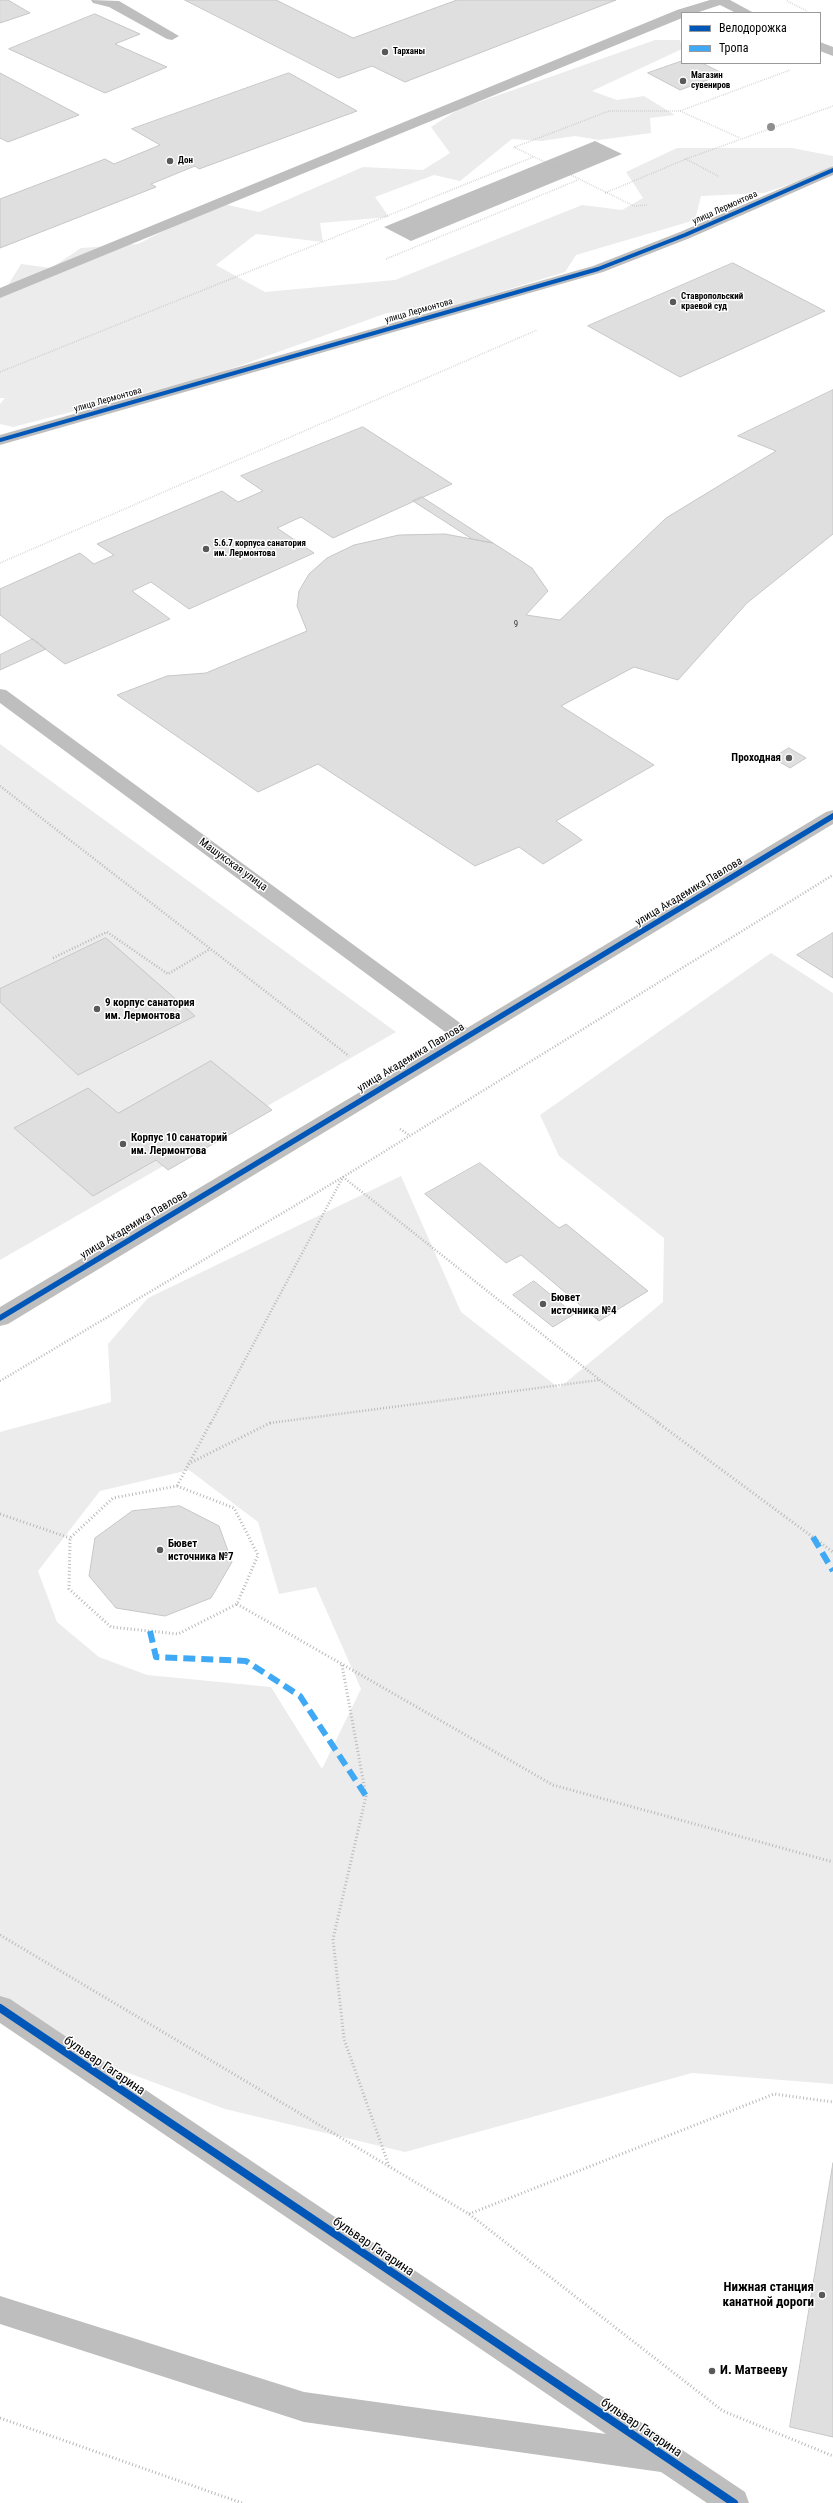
<!DOCTYPE html>
<html>
<head>
<meta charset="utf-8">
<style>
	body { margin:0 }
	#map { position:relative; width:833px; height:2503px; overflow:hidden; background:#fff; font-family:"Roboto Condensed",sans-serif }
	canvas { display:block }
	.legend { position:absolute; left:681px; top:12px; width:140px; height:52px; box-sizing:border-box; background:#fff; border:1px solid #999; margin:0; padding:5px 7px; list-style:none; font-size:12px; color:#000 }
	.legend li { display:flex; align-items:center; gap:8px; height:20px }
	.legend b { width:20px; border:1px solid #999 }
</style>
</head>
<body>
<div id="map">
<canvas width="833" height="2503"></canvas>
<ul class="legend">
<li><b style="height:5px;background:#0057b8"></b>Велодорожка</li>
<li><b style="height:5px;background:#3fa9f5"></b>Тропа</li>
</ul>
</div>
<script>
const ctx = document.querySelector('canvas').getContext('2d');
ctx.lineJoin = 'round';
function fill(path, color) { ctx.fillStyle = color; ctx.fill(path, 'evenodd'); }
function stroke(path, color, width, dash) { ctx.strokeStyle = color; ctx.lineWidth = width; ctx.lineCap = dash ? 'butt' : 'round'; ctx.setLineDash(dash || []); ctx.stroke(path); }
function write(font, color, halo, rows, align = 'center') {
  ctx.font = font + ' "Roboto Condensed",sans-serif'; ctx.lineWidth = 3; ctx.setLineDash([]); ctx.textBaseline = 'middle'; ctx.strokeStyle = halo; ctx.fillStyle = color; for (const [text, x, y, turn = 0] of rows) {
    ctx.save(); ctx.translate(x, y); ctx.rotate((+turn || 0) * Math.PI / 180); ctx.textAlign = isNaN(turn) ? turn : align; if (halo) ctx.strokeText(text, 0, 0); ctx.fillText(text, 0, 0); ctx.restore();
  }
}
fill(new Path2D(`
	M655 40H680L682 49 592 91 617 100 644 96 675 115 650 118 651 133 599 140 575 136 542 141 512 139 460 181 434 175 375 197 389 217 320 223 323 242 256 234 216 265 265 292 395 280 582 205 622 210 643 198 626 172 677 148H792L833 156V165L823 173 764 193 701 196 695 220 576 255 565 272 451 307 387 313 211 376 13 427 0 424V404L5 398H0V290H5L21 264 51 268 81 248 138 244 219 203 259 212 363 167 423 170 450 153 431 127 459 109Z
	M0 744 396 1032 0 1260Z
	M771 953 833 993V2084L692 2073 405 2152 225 2109 32 2037 0 2011V1432L111 1402 108 1344 148 1298 401 1176 461 1312 559 1388 663 1302 664 1238 559 1156 540 1115ZM189 1470 258 1522 279 1594 316 1587 361 1689 322 1769 271 1687 147 1675 99 1657 57 1622 38 1571 100 1491Z`), '#ececec');
fill(new Path2D(`
	M595 141 622 154 411 241 384 227Z`), '#bfbfbf');
const building = new Path2D(`
	M0 0H8L30 13 0 23Z
	M185 0H276L353 38 457 0H616L405 82 372 66 339 78Z
	M95 14 140 34 115 44 167 67 105 93 9 49Z
	M682 61 702 63 724 74 680 90 648 73Z
	M0 73 79 115 8 142 0 138Z
	M289 73 357 111 199 169 195 166 151 184 156 187 0 248V199L105 159 114 164 160 145 132 129Z
	M733 263 825 311 680 377 588 326Z
	M833 390V534L747 603 678 680 634 667 561 706 654 765 556 821 582 840 543 864 519 847 475 866 318 764 258 792 117 695 167 676 206 673 307 631 297 606 299 591 309 574 327 558 354 545 399 535 445 534 493 543 532 568 548 591 526 615 560 620 666 518 776 451 738 436Z
	M363 427 452 484 333 538 301 517 277 528 314 553 189 609 151 582 132 591 170 619 65 664 0 615V589L80 553 94 564 114 555 97 544 222 491 238 502 263 491 241 476Z
	M422 497 493 543 472 539 413 501Z
	M33 639 46 649 0 670V655Z
	M789 748 806 758 790 768 773 758Z
	M833 933V978L797 955Z
	M106 938 195 1016 78 1075 0 1002V989Z
	M211 1061 272 1110 168 1170 156 1160 93 1196 14 1128 88 1088 118 1113Z
	M480 1163 559 1228 566 1224 648 1291 599 1321 521 1255 506 1263 425 1194Z
	M534 1281 574 1314 553 1327 513 1295Z
	M180 1506 219 1526 232 1562 211 1598 165 1616 116 1608 89 1576 95 1538 132 1511Z
	M833 2163V2437L790 2427Z`);
fill(building, '#dfdfdf');
stroke(building, '#c7c7c7', 1);
stroke(new Path2D(`
	M787 1 807 11
	M680 111 790 70
	M514 147 634 206 648 205
	M515 147 609 111H680L740 138
	M718 176 686 159 833 106
	M605 193 686 159
	M386 259 578 180
	M0 372 533 157
	M0 563 537 330`), '#b9b9b9', 1.5, [0.5, 1.5]);
stroke(new Path2D(`
	M0 786 349 1056
	M53 958 107 932 168 974 210 949
	M400 1129 409 1135
	M0 1381 343 1177 833 875
	M211 1423 343 1177 600 1380 659 1423
	M270 1423 599 1380`), '#b9b9b9', 2.5, [1, 2]);
stroke(new Path2D(`
	M657 1422 833 1552
	M188 1464 272 1422
	M177 1486 211 1422
	M177 1486 234 1508 258 1555 237 1604 178 1634 111 1627 69 1589 70 1538 113 1498Z
	M0 1514 70 1538
	M237 1604 553 1785 833 1862
	M342 1665 366 1796 333 1939 344 2039 389 2166
	M0 1935 469 2214 723 2411 833 2456
	M469 2214 774 2094 833 2102
	M0 2418 242 2503`), '#b9b9b9', 3, [1, 2.5]);
fill(new Path2D(`
	M91 0 119 1 179 36 172 40 167 39 109 7 93 3Z
	M710 0H730L754 13H736L720 5 696 13H682V18L0 298V288L677 10Z
	M820 42 833 47V56L820 51Z
	M833 166V175L690 238 603 272 0 445V435L593 266 680 232Z
	M0 689 6 690 467 1028 826 812 833 810V824L8 1324 0 1326V1307L452 1037 0 703Z
	M0 1996 10 1999 745 2492 749 2503H707L661 2472 304 2422 0 2324V2296L304 2392 606 2434 0 2023Z`), '#bebebe');
stroke(new Path2D(`
	M813 1537 833 1571
	M150 1631 156 1657 246 1661 300 1696 366 1796`), '#3fa9f5', 6, [12, 6]);
stroke(new Path2D(`
	M0 440 598 269 685 235 833 170`), '#0057b8', 4);
stroke(new Path2D(`
	M0 1318 833 816`), '#0057b8', 5.5);
stroke(new Path2D(`
	M0 2008 734 2503`), '#0057b8', 8);
ctx.fillStyle = '#8f8f8f';
for (const [x, y] of [
	[771,127]
]) { ctx.beginPath(); ctx.arc(x, y, 4, 0, 2 * Math.PI); ctx.fill(); }
for (const [x, y, r, color] of [
	[385,52,4,"#595959"],
	[683,81,4,"#595959"],
	[170,161,4,"#595959"],
	[673,302,4,"#595959"],
	[206,549,4,"#595959"],
	[789,758,4,"#595959"],
	[97,1009,4,"#595959"],
	[123,1144,4,"#595959"],
	[543,1304,4,"#595959"],
	[160,1550,4,"#595959"],
	[822,2295,4,"#595959"],
	[712,2371,4,"#595959"]
]) { const dot = new Path2D(); dot.arc(x, y, r, 0, 2 * Math.PI); ctx.fillStyle = color; ctx.fill(dot); stroke(dot, '#fff', 1.5); }
write('bold 9px', '#000', '#fff', [
	["Тарханы",393,52],
	["Магазин",691,76],
	["сувениров",691,86],
	["Дон",178,161],
	["Ставропольский",681,297],
	["краевой суд",681,307],
	["5.6.7 корпуса санатория",214,544],
	["им. Лермонтова",214,554]
], 'left');
write('9px', '#000', '#fff', [
	["улица Лермонтова",725,208,-24],
	["улица Лермонтова",419,311,-16],
	["улица Лермонтова",108,400,-16]
]);
write('9px', '#383838', null, [
	["9",516,625]
]);
write('bold 11px', '#000', '#fff', [
	["Проходная",781,758,"right"],
	["9 корпус санатория",105,1003],
	["им. Лермонтова",105,1016],
	["Корпус 10 санаторий",131,1138],
	["им. Лермонтова",131,1151],
	["Бювет",551,1298],
	["источника №4",551,1311],
	["Бювет",168,1544],
	["источника №7",168,1557]
], 'left');
write('11px', '#000', '#fff', [
	["Машукская улица",233,865,36],
	["улица Академика Павлова",689,892,-31],
	["улица Академика Павлова",411,1058,-31],
	["улица Академика Павлова",134,1225,-31]
]);
write('13px', '#000', '#fff', [
	["бульвар Гагарина",104,2066,34],
	["бульвар Гагарина",373,2247,34],
	["бульвар Гагарина",641,2428,34]
]);
write('bold 13px', '#000', '#fff', [
	["Нижная станция",814,2288],
	["канатной дороги",814,2303],
	["И. Матвееву",720,2371,"left"]
], 'right');
</script>
</body>
</html>
